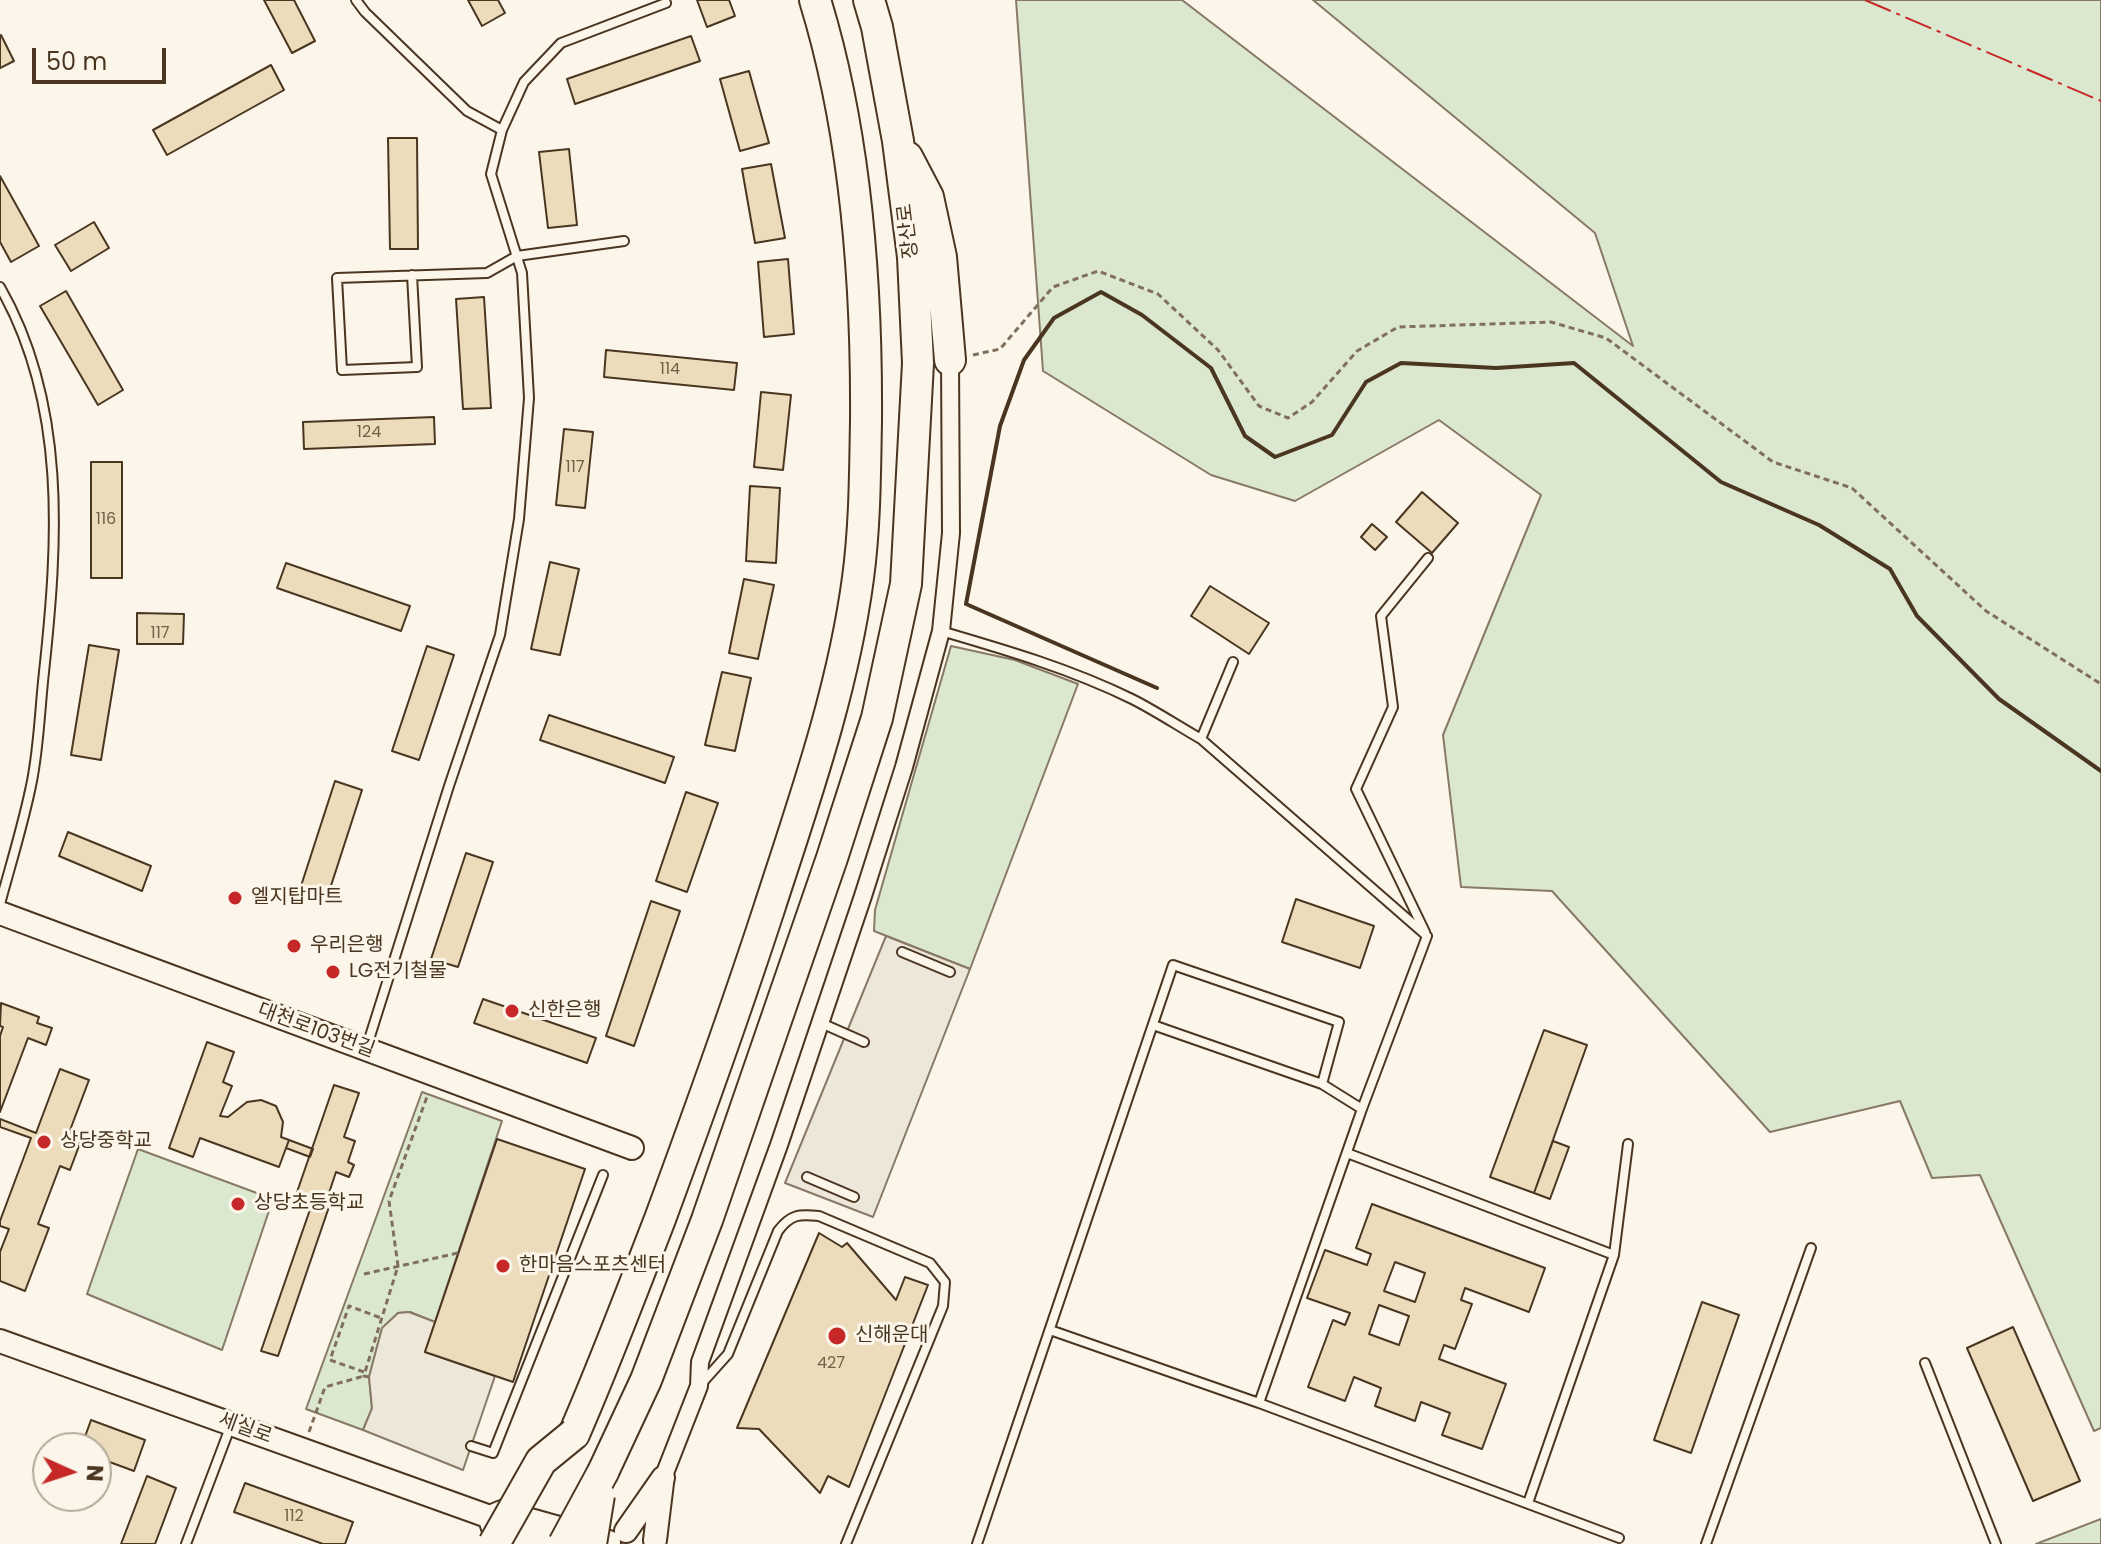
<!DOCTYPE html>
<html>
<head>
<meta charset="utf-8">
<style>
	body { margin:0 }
	#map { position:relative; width:2101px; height:1544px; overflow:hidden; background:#fbf6e9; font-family:Poppins,sans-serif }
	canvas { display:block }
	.north { position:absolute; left:32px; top:1432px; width:80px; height:80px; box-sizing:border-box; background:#fbf6e9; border:2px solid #b4a999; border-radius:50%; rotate:93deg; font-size:22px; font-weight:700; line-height:32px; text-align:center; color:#4a3520 }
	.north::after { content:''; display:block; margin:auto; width:28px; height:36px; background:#c62828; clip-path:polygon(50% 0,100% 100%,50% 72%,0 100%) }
	.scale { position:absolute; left:32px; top:48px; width:134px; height:36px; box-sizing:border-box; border:4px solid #4a3520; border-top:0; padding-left:10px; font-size:24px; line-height:28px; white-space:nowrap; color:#4a3520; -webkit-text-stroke:6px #fbf6e9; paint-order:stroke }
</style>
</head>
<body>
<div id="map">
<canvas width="2101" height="1544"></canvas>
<div class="north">N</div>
<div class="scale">50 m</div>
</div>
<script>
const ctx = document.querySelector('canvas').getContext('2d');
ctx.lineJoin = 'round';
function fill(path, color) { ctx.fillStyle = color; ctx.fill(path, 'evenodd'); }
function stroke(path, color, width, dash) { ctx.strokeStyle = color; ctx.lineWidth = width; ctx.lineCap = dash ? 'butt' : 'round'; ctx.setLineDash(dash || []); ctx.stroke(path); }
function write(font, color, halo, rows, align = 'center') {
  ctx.font = font + ' Poppins,"Noto Sans KR",sans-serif'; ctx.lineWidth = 6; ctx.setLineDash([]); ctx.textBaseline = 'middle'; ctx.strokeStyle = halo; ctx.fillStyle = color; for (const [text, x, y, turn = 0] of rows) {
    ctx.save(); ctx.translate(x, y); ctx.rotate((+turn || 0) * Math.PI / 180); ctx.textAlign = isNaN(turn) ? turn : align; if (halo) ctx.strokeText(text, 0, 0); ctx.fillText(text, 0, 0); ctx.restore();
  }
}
const green = new Path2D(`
	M1016 0H1182L1633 346 1595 233 1313 0H2101V1428L2094 1431 1980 1175 1932 1178 1900 1101 1770 1132 1552 891 1461 887 1443 735 1541 495 1439 420 1295 501 1211 475 1043 371Z
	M951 646 1015 660 1078 684 970 969 874 931 875 910Z
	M422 1092 502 1121 435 1322 410 1312 398 1313 382 1329 369 1377 372 1409 363 1430 306 1409Z
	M138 1149 273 1199 222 1350 87 1294Z
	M2101 1519V1544H2036Z`);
fill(green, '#dce7d0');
stroke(green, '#887966', 2);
const parking = new Path2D(`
	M886 936 970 969 873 1217 785 1183Z
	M409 1312 435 1322 425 1352 495 1376 463 1470 363 1430 372 1408 369 1377 382 1328 398 1313Z`);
fill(parking, '#ede7d9');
stroke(parking, '#887966', 2);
const building = new Path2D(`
	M264 0H294L315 41 292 53Z
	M468 0H498L505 13 482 26Z
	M697 0H729L735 16 707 27Z
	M1 35 14 61 0 68V36Z
	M691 36 700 61 575 104 567 79Z
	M271 65 284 90 167 155 153 130Z
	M749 71 769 143 740 151 720 79Z
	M388 138H417L418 249H390Z
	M569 149 577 225 548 228 539 152Z
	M771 164 785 238 755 243 742 169Z
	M0 176 39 246 11 262 0 242Z
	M94 222 109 248 71 271 55 245Z
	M788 259 794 334 764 337 758 262Z
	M66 291 123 390 98 405 40 306Z
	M484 297 491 408 463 409 456 299Z
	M606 350 737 363 734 390 604 377Z
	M761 392 791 395 783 470 754 467Z
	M434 417 435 444 304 449 303 422Z
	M564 429 593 432 585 508 556 505Z
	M91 462H122V578H91Z
	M750 486 780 488 776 563 746 561Z
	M1422 492 1458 523 1432 553 1396 522Z
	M1372 524 1387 537 1375 550 1361 537Z
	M550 562 579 569 560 655 531 649Z
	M286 563 410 606 401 631 277 588Z
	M744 579 774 585 758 659 729 653Z
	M1210 586 1269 623 1249 654 1191 616Z
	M137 613 184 614 183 644H137Z
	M89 645 119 650 101 760 71 755Z
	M427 646 454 655 419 760 392 751Z
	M722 672 751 678 735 751 705 745Z
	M549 715 674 757 665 783 540 740Z
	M335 781 362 790 328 895 301 886Z
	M686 792 718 803 687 892 656 881Z
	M68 832 151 866 142 891 59 856Z
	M466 853 493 862 458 967 431 959Z
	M1296 899 1374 926 1360 968 1282 942Z
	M651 901 680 911 634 1046 606 1036Z
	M483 999 596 1038 587 1063 474 1023Z
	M1 1003 39 1017 37 1023 52 1028 46 1045 28 1038 0 1112V1036L3 1027 0 1026Z
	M1544 1030 1587 1045 1534 1193 1490 1177Z
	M207 1042 234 1052 223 1082 232 1086 220 1116 228 1117 247 1102 261 1100 276 1106 283 1122 281 1137 289 1140 279 1167 200 1138 193 1157 169 1148Z
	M60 1069 89 1080 69 1133 82 1138 70 1170 60 1166 38 1224 49 1228 25 1291 0 1281V1252L9 1229 0 1226V1221L31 1138 0 1127V1119L36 1133Z
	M334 1085 359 1093 344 1137 355 1141 348 1162 354 1165 349 1177 336 1172 328 1196 338 1199 336 1203 331 1201 278 1356 261 1351 314 1198 297 1192Z
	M497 1139 585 1169 513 1382 425 1352Z
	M289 1140 313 1149 310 1157 286 1148Z
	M1553 1141 1569 1147 1550 1199 1534 1193Z
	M1372 1204 1545 1268 1529 1312 1465 1288 1461 1300 1472 1304 1455 1349 1444 1345 1439 1359 1506 1384 1482 1449 1442 1435 1450 1413 1421 1402 1415 1421 1375 1406 1381 1388 1354 1377 1345 1401 1308 1387 1333 1320 1345 1325 1350 1313 1307 1298 1325 1250 1367 1265 1371 1254 1356 1248ZM1395 1262 1425 1273 1415 1302 1384 1291ZM1379 1305 1409 1316 1399 1345 1369 1334Z
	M819 1233 842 1247 847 1243 896 1300 905 1277 928 1285 849 1487 828 1476 820 1493 759 1429 737 1428Z
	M1702 1302 1739 1315 1691 1453 1654 1440Z
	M2013 1327 2080 1481 2033 1501 1967 1348Z
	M91 1420 145 1440 134 1471 96 1457V1448H81Z
	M147 1476 176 1488 155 1544H121Z
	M245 1483 353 1522 345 1544H323L234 1512Z`);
fill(building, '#ecdcbc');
stroke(building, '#4a3520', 2);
const lane = new Path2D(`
	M356 0 365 12 467 111 502 130
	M412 275 417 367 342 370 337 278 487 273 517 256 624 241
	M0 287C67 404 58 542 44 672 40 708 39 745 32 781 24 822 11 863 0 904
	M941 631C1006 650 1071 669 1132 699 1156 711 1178 726 1201 739
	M1425 932 1356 789 1393 707 1381 616 1428 558
	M902 952 950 972
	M821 1023 864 1042
	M1153 1025 1322 1084
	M366 1049 449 786 500 635 519 519 529 398 522 273 491 174 502 130 524 82 561 43 666 3
	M1347 1153 1614 1255 1528 1503
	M807 1177 854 1197
	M1614 1255 1628 1144
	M1050 1330 1259 1403 1619 1538
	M1925 1363 1996 1544
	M702 1383 728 1354 778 1231C791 1214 799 1214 819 1216L930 1263 945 1282 943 1306 846 1544
	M1259 1403 1362 1109
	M471 1446 493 1453 603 1175
	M186 1544 231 1425
	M977 1544 1173 965 1339 1022 1322 1084 1362 1109 1427 936 1201 739 1233 662
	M1706 1544 1811 1248`);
const street = new Path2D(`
	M663 1478 699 1386 700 1362 779 1145 863 896 904 767 941 631 951 533 950 360`);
const secondary = new Path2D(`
	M0 913 632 1148
	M0 1341 490 1517 502 1512 609 1542
	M491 1522 493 1528 548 1544
	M626 1531 663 1478
	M655 1540 662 1483`);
const highway = new Path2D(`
	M907 157 928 197 941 257 950 360
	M574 1434C605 1363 632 1291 660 1219 698 1116 735 1013 769 909 804 801 843 691 858 578 865 526 865 473 866 421 867 283 856 133 815 0
	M603 1472 646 1380 707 1220 832 858 877 718 906 584 918 363 913 257 898 141 877 27 869 0`);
stroke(lane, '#4a3520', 12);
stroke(street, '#4a3520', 20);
stroke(secondary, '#4a3520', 26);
stroke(highway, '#4a3520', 34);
stroke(new Path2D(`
	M973 355 1000 349 1053 287 1098 271 1158 294 1218 350 1259 406 1288 418 1312 402 1357 351 1398 327 1551 322 1606 338 1773 462 1852 488 1986 611 2101 684
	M364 1274 458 1253
	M364 1372 330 1360 349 1306 381 1318
	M369 1377 364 1376 365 1372 398 1266 389 1201 428 1094
	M309 1432 325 1387 364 1376`), '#7f6f5c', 3, [6, 4]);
stroke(lane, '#fbf6e9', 8);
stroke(street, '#fbf6e9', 16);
stroke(secondary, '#fbf6e9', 22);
stroke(highway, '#fbf6e9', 30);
const highwayBridge = new Path2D(`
	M494 1544 541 1461 574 1434
	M564 1544 603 1472
	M591 1544 599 1495`);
stroke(highwayBridge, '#4a3520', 34, []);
stroke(highwayBridge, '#fbf6e9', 30);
stroke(new Path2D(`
	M1157 688 966 604 1000 426 1024 360 1054 318 1101 292 1142 315 1211 368 1245 436 1275 457 1332 435 1366 382 1401 363 1496 368 1574 363 1721 482 1819 525 1890 569 1917 616 1999 699 2101 771`), '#4a3520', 4);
stroke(new Path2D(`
	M1865 0 2101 101`), '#c62828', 2, [28, 6, 4, 6]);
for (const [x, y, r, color] of [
	[235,898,8,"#c62828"],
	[294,946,8,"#c62828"],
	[333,972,8,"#c62828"],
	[512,1011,8,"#c62828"],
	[44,1142,8,"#c62828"],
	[238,1204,8,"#c62828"],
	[503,1266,8,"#c62828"],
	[837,1336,10,"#c62828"]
]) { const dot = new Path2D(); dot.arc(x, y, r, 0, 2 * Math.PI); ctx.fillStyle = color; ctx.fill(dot); stroke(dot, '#fbf6e9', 3); }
write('16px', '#725f47', null, [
	["114",670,370],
	["124",369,433],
	["117",575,468],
	["116",106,520],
	["117",160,634],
	["427",831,1364],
	["112",294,1517]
]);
write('20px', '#4a3520', '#fbf6e9', [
	["장산로",909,231,-97],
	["대천로103번길",316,1031,20],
	["세실로",245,1429,20]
]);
write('20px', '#4a3520', '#fbf6e9', [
	["엘지탑마트",251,898],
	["우리은행",310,946],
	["LG전기철물",349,972],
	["신한은행",528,1011],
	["상당중학교",60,1142],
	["상당초등학교",254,1204],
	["한마음스포츠센터",519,1266],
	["신해운대",855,1336]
], 'left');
</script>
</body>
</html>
